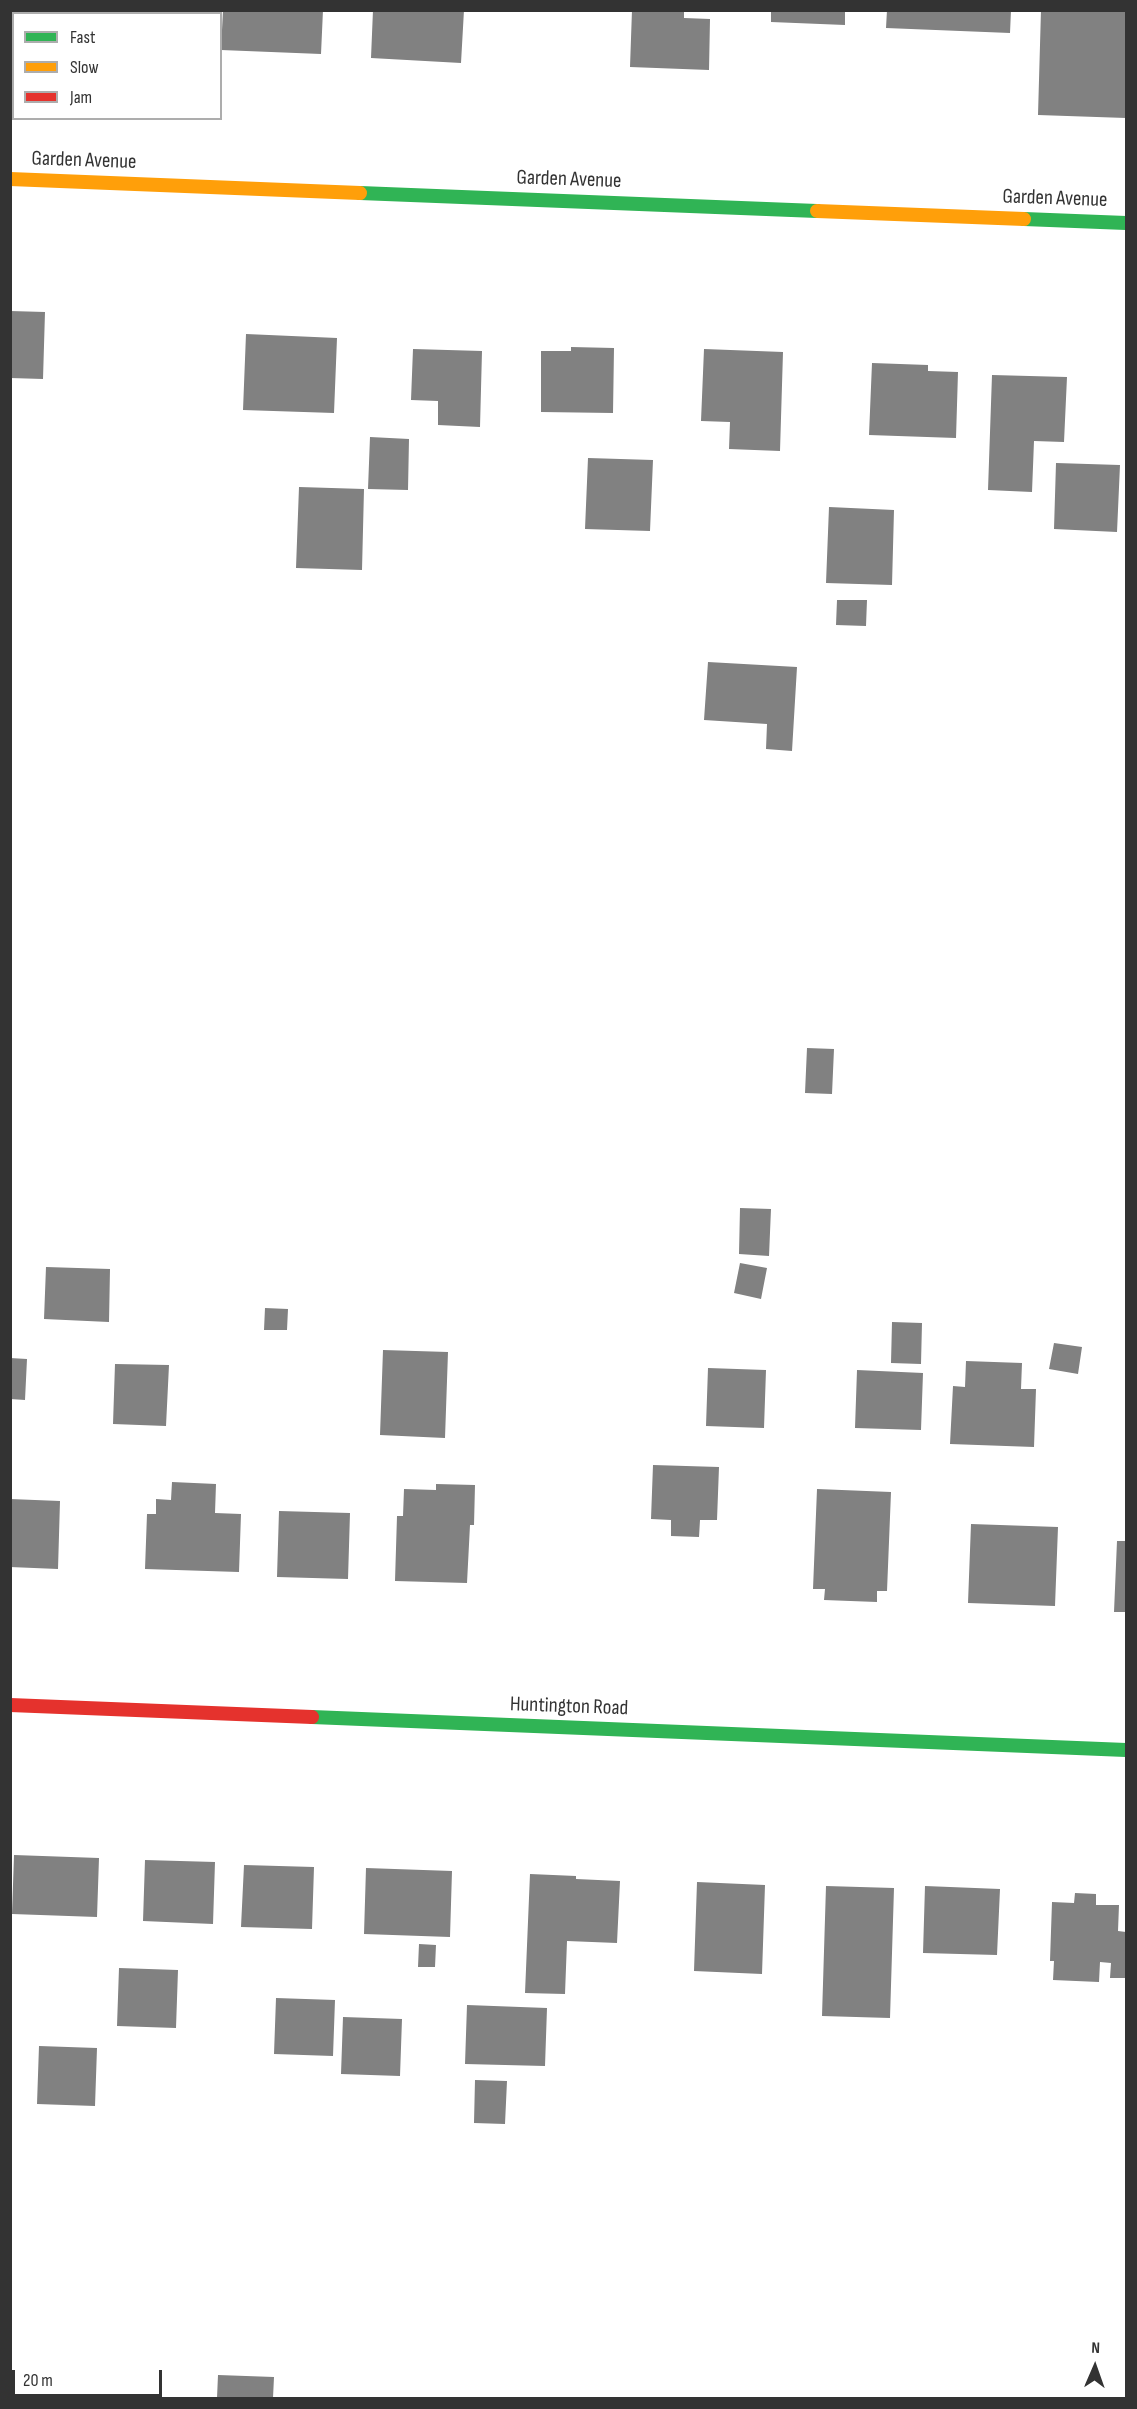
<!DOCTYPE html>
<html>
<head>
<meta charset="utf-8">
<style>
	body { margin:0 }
	#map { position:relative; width:1137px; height:2409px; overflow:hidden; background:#fff; font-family:"Sofia Sans Condensed",sans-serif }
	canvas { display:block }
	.frame { position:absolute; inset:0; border:12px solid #333; pointer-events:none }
	.legend { position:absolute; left:12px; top:12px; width:210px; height:108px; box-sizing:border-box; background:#fff; border:2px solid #adadad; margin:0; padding:8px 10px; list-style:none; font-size:18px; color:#333 }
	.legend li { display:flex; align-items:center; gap:12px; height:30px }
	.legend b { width:30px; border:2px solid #adadad }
	.north { position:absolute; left:1065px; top:2337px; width:60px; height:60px; -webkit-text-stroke:4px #fff; paint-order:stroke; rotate:2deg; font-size:16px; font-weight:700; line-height:24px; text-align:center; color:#333 }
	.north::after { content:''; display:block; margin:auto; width:21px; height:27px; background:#333; clip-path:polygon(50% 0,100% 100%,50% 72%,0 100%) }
	.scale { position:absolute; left:12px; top:2370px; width:150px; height:27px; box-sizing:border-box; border:3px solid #333; border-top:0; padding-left:8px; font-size:18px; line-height:21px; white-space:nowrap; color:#333; -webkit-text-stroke:4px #fff; paint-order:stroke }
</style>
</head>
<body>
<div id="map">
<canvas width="1137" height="2409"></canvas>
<div class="frame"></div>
<ul class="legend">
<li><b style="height:8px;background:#30b455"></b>Fast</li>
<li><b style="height:8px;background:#ff9f0a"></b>Slow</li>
<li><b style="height:8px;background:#e5322d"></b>Jam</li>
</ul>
<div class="north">N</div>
<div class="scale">20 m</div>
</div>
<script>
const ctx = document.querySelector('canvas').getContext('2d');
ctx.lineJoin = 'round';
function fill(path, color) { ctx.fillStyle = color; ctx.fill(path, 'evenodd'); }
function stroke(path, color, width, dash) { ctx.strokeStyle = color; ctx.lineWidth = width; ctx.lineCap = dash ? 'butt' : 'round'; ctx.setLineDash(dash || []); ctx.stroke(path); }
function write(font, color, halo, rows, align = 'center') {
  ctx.font = font + ' "Sofia Sans Condensed",sans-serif'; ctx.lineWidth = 6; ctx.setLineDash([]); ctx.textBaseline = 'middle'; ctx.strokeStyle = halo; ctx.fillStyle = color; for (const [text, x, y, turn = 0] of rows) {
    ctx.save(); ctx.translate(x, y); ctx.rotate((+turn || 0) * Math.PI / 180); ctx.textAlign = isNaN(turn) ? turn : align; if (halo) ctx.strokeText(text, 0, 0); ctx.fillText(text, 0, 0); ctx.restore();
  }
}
fill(new Path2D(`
	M13 10H66V14H13Z
	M97 10H168V14H97Z
	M174 10H205V14H174Z
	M223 10H323L321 54 221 50Z
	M373 10H464L461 63 371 58Z
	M632 10H684V18L710 19 709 70 630 67Z
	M771 10H845V25L771 22Z
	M887 10H1011L1010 33 886 28Z
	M1041 10H1126V118L1038 115Z
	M10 311 45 312 43 379 10 378Z
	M246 334 337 338 334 413 243 410Z
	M571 347 614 348 613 413 541 412V351H571Z
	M413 349 482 351 480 427 438 425V401L411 400Z
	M704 349 783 352 780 451 729 449 730 422 701 421Z
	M872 363 928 365V371L958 372 956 438 869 435Z
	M992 375 1067 377 1064 442 1034 441 1032 492 988 490Z
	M370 437 409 439 408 490 368 489Z
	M588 458 653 460 650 531 585 529Z
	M1056 463 1120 465 1117 532 1054 529Z
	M299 487 364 489 362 570 296 568Z
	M829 507 894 510 892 585 826 583Z
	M837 600H867L866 626 836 625Z
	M708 662 797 667 792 751 766 749 767 724 704 720Z
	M807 1048 834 1049 832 1094 805 1093Z
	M740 1208 771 1209 769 1256 739 1254Z
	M740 1263 767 1268 761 1299 734 1293Z
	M46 1267 110 1269 109 1322 44 1319Z
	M265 1308 288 1309 287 1330H264Z
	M892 1322 922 1323 921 1364 891 1363Z
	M1054 1343 1082 1347 1078 1374 1049 1369Z
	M383 1350 448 1352 445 1438 380 1435Z
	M10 1358 27 1359 25 1400 10 1399Z
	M966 1361 1022 1363 1021 1389H1036L1034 1447 950 1444 953 1386 965 1387Z
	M115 1364 169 1365 166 1426 113 1424Z
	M708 1368 766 1370 764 1428 706 1426Z
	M857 1370 923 1373 921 1430 855 1428Z
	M653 1465 719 1467 717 1520H700L699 1537 671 1536V1520L651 1519Z
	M172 1482 216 1484 215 1513 241 1514 239 1572 145 1569 147 1514H156V1499L171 1500Z
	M436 1484 475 1485 474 1525H470L467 1583 395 1581 397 1516H403L404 1489 436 1490Z
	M817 1489 891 1492 887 1591H877V1602L824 1600 825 1589H813Z
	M10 1499 60 1501 58 1569 10 1567Z
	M279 1511 350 1513 348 1579 277 1577Z
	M971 1524 1058 1527 1055 1606 968 1603Z
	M1117 1541H1126V1612H1114Z
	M14 1855 99 1858 97 1917 12 1914Z
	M145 1860 215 1862 213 1924 143 1921Z
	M244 1865 314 1867 312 1929 241 1927Z
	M366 1868 452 1871 450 1937 364 1934Z
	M530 1874 576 1876V1879L620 1881 617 1943 567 1941 565 1994 525 1993Z
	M697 1882 765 1885 762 1974 694 1971Z
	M826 1886 894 1888 890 2018 822 2016Z
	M925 1886 1000 1889 997 1955 923 1953Z
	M1075 1893 1096 1894V1905H1119L1118 1931 1126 1932V1978H1110L1111 1963 1100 1962 1099 1982 1053 1980 1054 1961H1050L1052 1902 1074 1903Z
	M419 1944 436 1945 435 1967H418Z
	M119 1968 178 1970 176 2028 117 2026Z
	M276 1998 335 2000 333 2056 274 2054Z
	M467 2005 547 2008 545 2066 465 2064Z
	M343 2017 402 2019 400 2076 341 2074Z
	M39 2046 97 2048 95 2106 37 2104Z
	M475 2080 507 2081 505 2124 474 2123Z
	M218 2375 274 2377 273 2398H217Z`), '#818181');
stroke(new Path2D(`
	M360 193 817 211
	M1024 219 1126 223
	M312 1717 1126 1750`), '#30b455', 14);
stroke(new Path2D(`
	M10 179 360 193
	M817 211 1024 219`), '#ff9f0a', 14);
stroke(new Path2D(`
	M10 1705 312 1717`), '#e5322d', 14);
write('21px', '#333', '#fff', [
	["Garden Avenue",84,161,2],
	["Garden Avenue",569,180,2],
	["Garden Avenue",1055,199,2],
	["Huntington Road",569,1707,2]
]);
</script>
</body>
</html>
